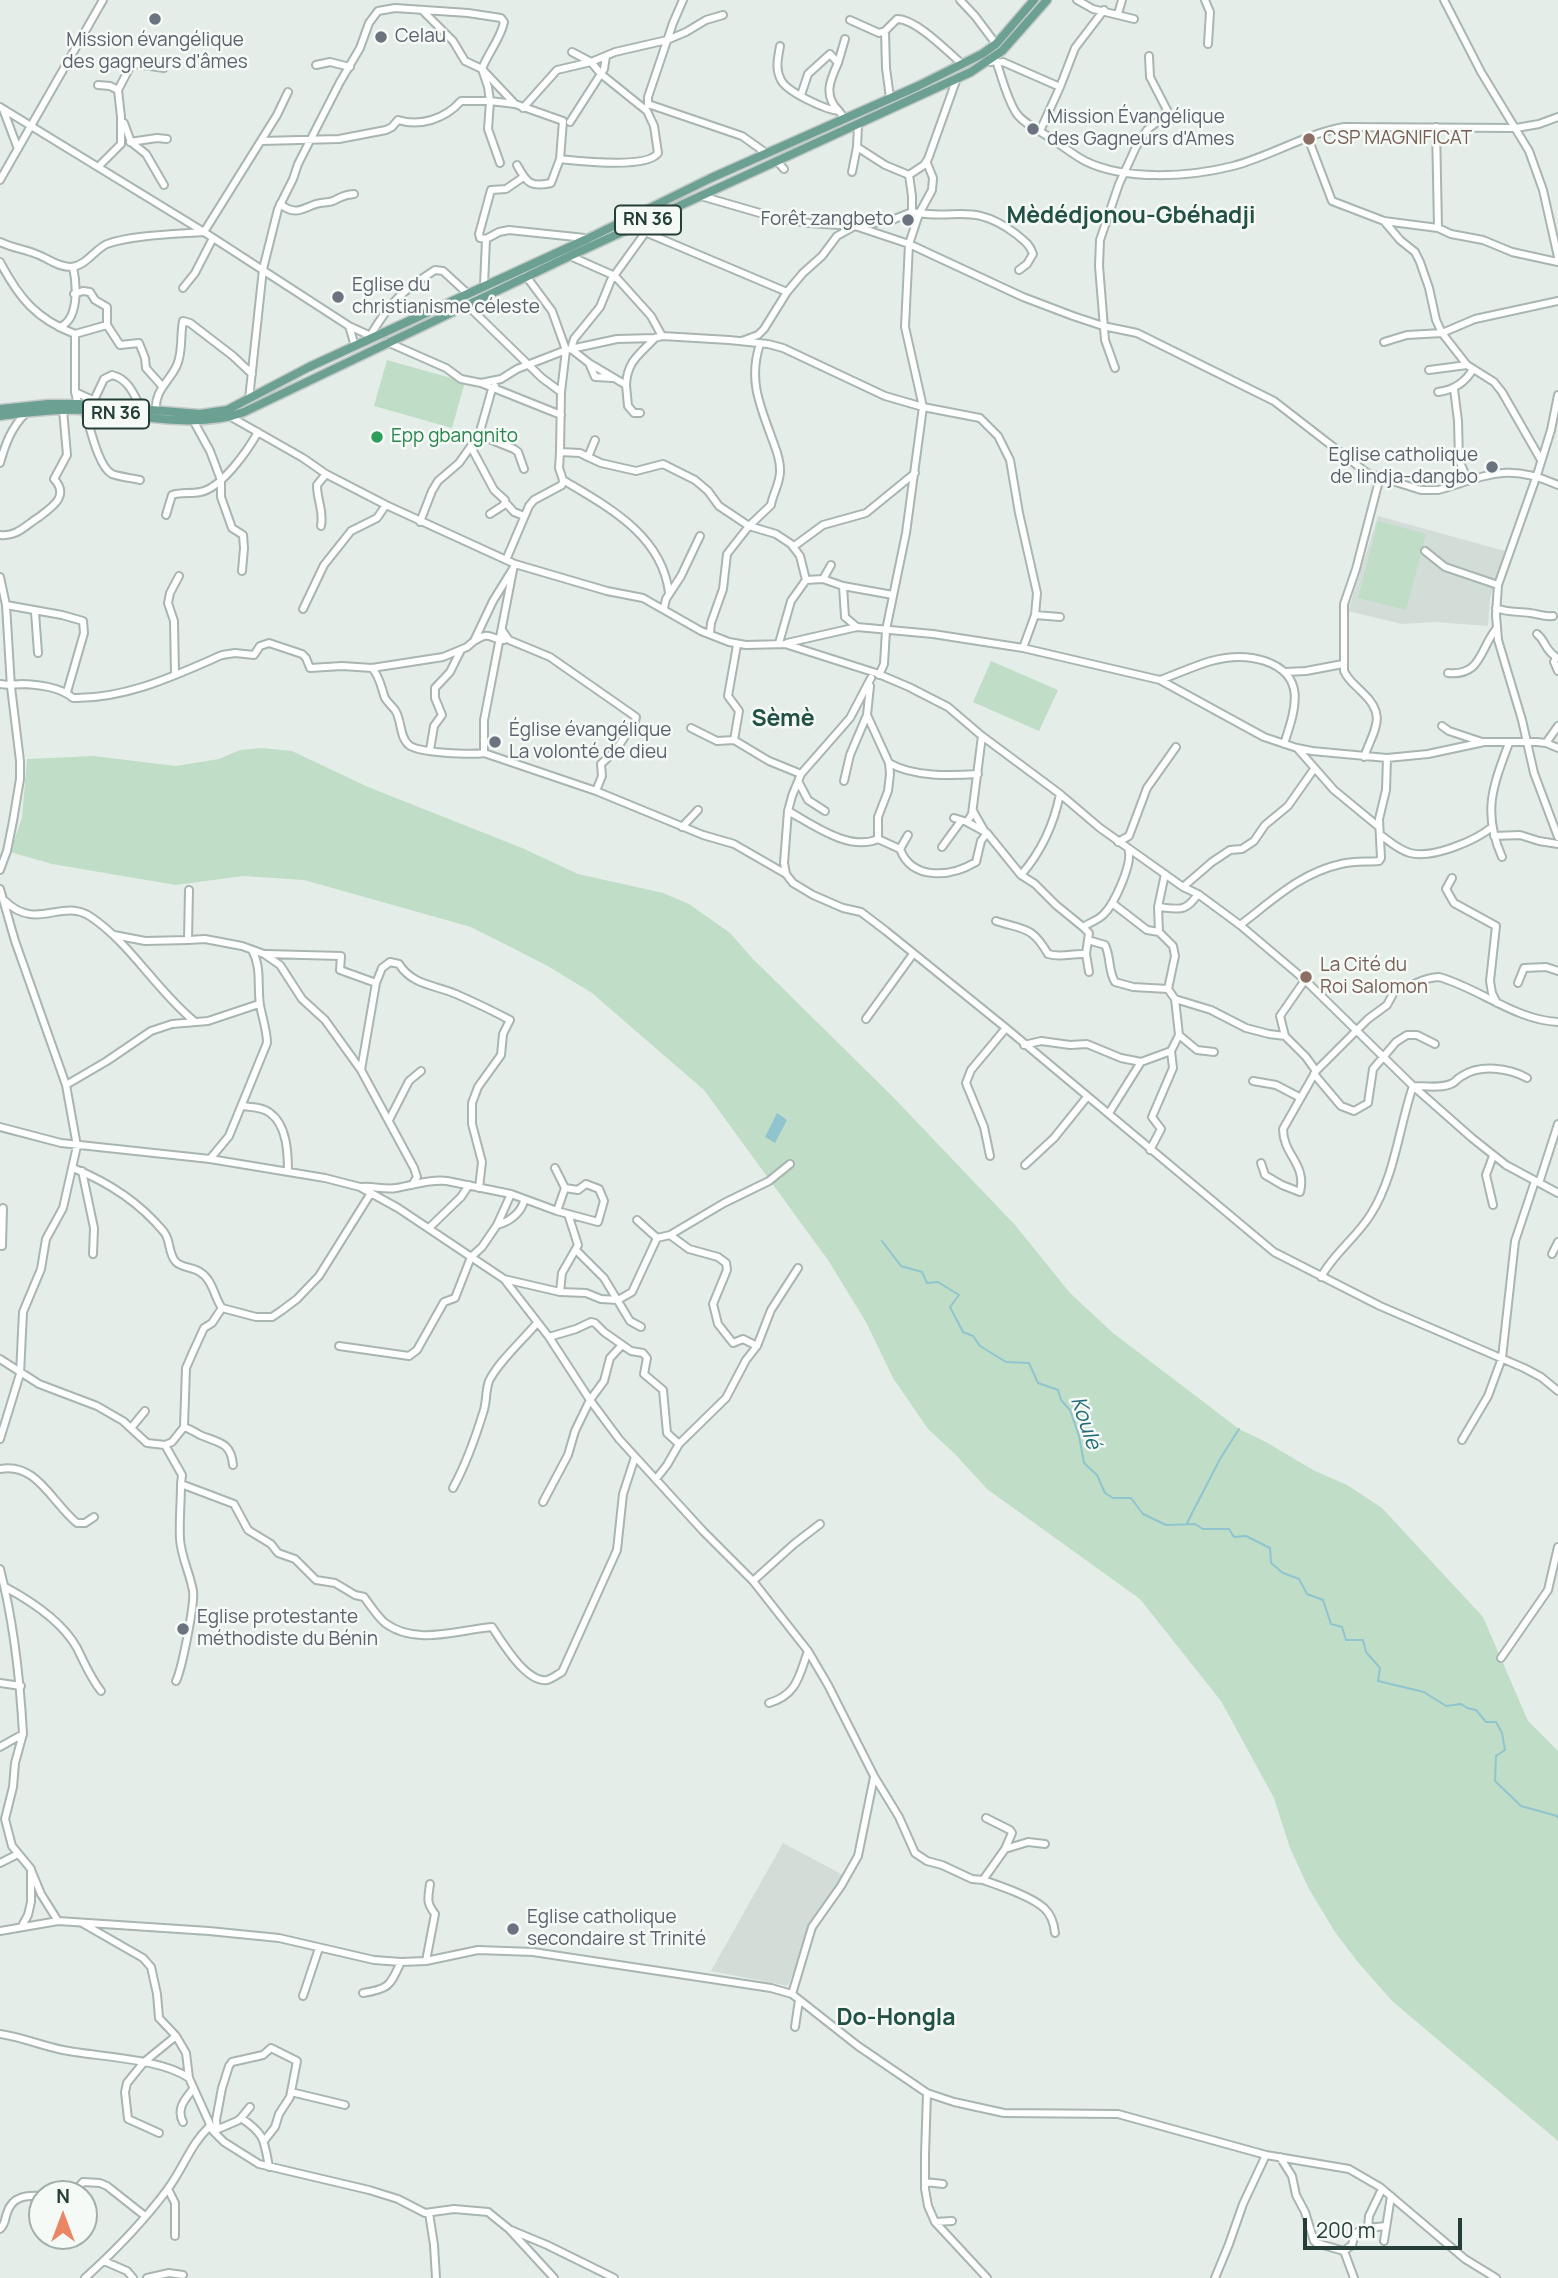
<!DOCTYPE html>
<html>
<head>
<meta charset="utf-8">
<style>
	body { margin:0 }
	#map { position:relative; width:1558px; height:2278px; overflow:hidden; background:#e5ede9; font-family:Manrope,sans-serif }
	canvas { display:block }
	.north { position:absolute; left:28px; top:2180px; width:70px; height:70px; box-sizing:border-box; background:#f5faf7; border:2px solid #a2afaa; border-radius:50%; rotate:0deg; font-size:19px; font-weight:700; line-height:28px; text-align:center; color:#253e37 }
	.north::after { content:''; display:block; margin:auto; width:24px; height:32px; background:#eb8665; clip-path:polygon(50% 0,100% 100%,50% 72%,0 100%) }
	.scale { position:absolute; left:1303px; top:2218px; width:159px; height:32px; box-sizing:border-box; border:4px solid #253e37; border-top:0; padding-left:9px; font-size:21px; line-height:24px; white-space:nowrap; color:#253e37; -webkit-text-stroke:5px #f5faf7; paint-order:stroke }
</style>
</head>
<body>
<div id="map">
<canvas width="1558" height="2278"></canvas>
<div class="north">N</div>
<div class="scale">200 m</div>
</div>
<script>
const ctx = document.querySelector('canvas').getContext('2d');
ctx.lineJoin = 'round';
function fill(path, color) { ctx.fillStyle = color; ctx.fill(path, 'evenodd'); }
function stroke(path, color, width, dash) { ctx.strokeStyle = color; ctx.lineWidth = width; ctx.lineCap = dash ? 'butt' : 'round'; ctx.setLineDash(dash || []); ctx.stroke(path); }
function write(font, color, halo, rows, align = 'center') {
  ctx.font = font + ' Manrope,sans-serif'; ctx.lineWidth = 5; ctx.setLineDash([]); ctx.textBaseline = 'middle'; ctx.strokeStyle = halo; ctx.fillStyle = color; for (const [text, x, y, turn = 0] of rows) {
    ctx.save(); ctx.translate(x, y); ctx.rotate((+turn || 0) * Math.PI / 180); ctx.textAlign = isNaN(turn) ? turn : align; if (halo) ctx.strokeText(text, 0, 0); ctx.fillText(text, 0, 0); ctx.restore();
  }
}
fill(new Path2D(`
	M1378 516 1505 551 1490 599 1488 626 1434 622 1402 624 1348 611Z
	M783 1843 845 1876 811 1925 788 1986 711 1971Z`), '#d3ddd8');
fill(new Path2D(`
	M387 360 465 382 452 428 374 406Z
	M1378 521 1426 534 1406 610 1358 598Z
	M991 661 1058 690 1039 731 973 702Z
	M261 748 292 751 368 787 522 848 578 874 663 893 689 904 730 933 752 958 893 1097 1015 1225 1070 1293 1113 1333 1239 1429 1266 1442 1313 1470 1347 1485 1382 1508 1483 1617 1528 1721 1558 1751V2141L1392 2001 1357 1961 1335 1932 1309 1889 1290 1848 1274 1798 1221 1701 1140 1599 987 1489 955 1454 928 1429 893 1378 866 1322 828 1260 704 1090 592 993 546 965 471 927 304 880 243 876 176 885 52 864 10 852 22 818 27 759 94 756 176 766 219 759 240 750Z`), '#bfddc7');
fill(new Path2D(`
	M777 1113 787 1120 775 1143 765 1137Z`), '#90c5cf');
stroke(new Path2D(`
	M882 1241 901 1266 922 1272 927 1283 938 1282 959 1295 950 1307 963 1332 973 1336 980 1346 1006 1362 1029 1363 1038 1383 1058 1390 1061 1400 1070 1410 1079 1436 1084 1463 1097 1475 1105 1493 1113 1498H1131L1143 1514 1166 1525 1195 1524 1203 1529H1229L1234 1537 1246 1536 1270 1548 1271 1563 1283 1573 1299 1579 1307 1594 1323 1600 1331 1624 1342 1627 1346 1640H1363L1366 1652 1380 1668 1378 1681 1424 1692 1446 1706 1461 1704 1467 1708 1476 1710 1486 1722H1496L1502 1733 1505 1750 1496 1756 1495 1781 1521 1806 1557 1816 1558 1818
	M1187 1523 1220 1459 1239 1429`), '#90c5cf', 2);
const minor = new Path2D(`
	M960 0 975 16 996 44
	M1077 0 1093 9 1134 19
	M1205 0 1210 12 1208 44
	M1444 0 1481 72 1529 151 1543 190 1558 257
	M1118 14 1122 0
	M850 20 879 33 885 31 897 19C916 19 947 51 962 64
	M885 31 886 68 890 98
	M780 46C778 58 775 69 781 80 787 92 826 110 839 111L844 118
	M990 62 996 61C1002 77 1006 96 1015 111 1021 122 1038 130 1049 137 1060 144 1072 154 1085 161 1125 181 1190 177 1233 166 1271 156 1305 134 1344 127L1516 128 1539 124 1558 117
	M838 63 845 39
	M997 63 1003 62 1060 87 1040 131
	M316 65 330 62 350 67
	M98 85 110 86 118 90 121 117V144L98 167
	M1060 87 1075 48 1104 10
	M118 90 130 67 136 64 164 68
	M801 95 808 74 830 54 838 63C830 80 823 96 839 111
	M648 104 742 136 766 153
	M648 105V97L673 23 683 0
	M0 107 204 232 349 326 373 337
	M523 108 557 70 591 62 615 52 667 40 686 32 706 20 723 15
	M3 109 18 149
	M570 122 604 69 606 56
	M124 123 131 142 146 154 164 185
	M858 125 857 147 885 165 909 175 924 165 928 159 957 78
	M1436 127 1438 228
	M1308 138 1332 201 1384 221 1438 228 1451 234 1483 240 1512 252 1558 262
	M261 141 339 139 386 130 392 127 398 120C420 127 445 119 461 101H490L488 87 482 69 465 61 453 41 422 10
	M130 142 157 138 167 139
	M560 159C580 161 647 169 658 153L654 126 647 111 601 74 591 62 572 52
	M777 161 784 169
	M500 163 488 129 490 101 515 104 563 121 560 159 551 183C529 188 526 181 517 165
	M852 172 857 147
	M909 175 912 196V212C956 221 972 201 1016 234 1023 240 1030 244 1033 254L1027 264 1019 270
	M0 180 103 0
	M701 196 777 218 809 223 855 226 909 244 1023 297 1073 316 1103 326 1137 333 1274 401 1367 473 1421 490H1438C1487 476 1507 462 1558 485
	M280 204C296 216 301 209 316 204 322 202 328 203 333 201 342 197 342 195 354 194
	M1384 221 1400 240 1415 252 1420 262 1429 288 1436 320 1442 333 1467 365 1494 382 1502 392 1541 460
	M633 227 787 292
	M649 234 658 216
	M486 239 480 238 479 234 491 190 506 189 522 178
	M0 242C12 248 24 249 36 254 48 258 57 267 71 267 86 266 95 249 107 244 130 235 178 234 204 232L277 115 288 92
	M570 256 615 276 651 316 662 336
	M0 262C19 298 36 319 75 334
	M526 276 552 311 566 350 561 392 560 452 580 453 588 457 595 440
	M484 285 486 239 499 232 509 230 585 238
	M183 288 195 273 213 238
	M74 294 83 291 90 292 95 300 107 307V325L75 334V392L78 404
	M466 304 542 378 561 392
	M107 325 120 345 139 343 145 358 146 368 162 386
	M349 326 355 346
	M59 327C79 321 77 285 73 267
	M370 336C391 301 401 292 435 270L443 271 467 293
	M742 341 758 335 764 329 787 292 803 273 822 256 837 236 855 226 892 220 912 212
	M387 342 446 368 461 379 481 383 561 415
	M1384 342 1407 335 1442 333 1475 319 1558 301
	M589 363 595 377 612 378
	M1115 368 1105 340 1099 266 1100 240 1119 184 1136 147 1147 130 1163 117 1167 110 1150 77 1149 56
	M1429 370 1467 365
	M481 383 501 379 517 369 566 350 617 339 655 338 662 336 729 340 768 344 783 348 885 396 923 407 980 418 998 436 1010 460 1019 513 1037 593 1035 615 1023 648
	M626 385C627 361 640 354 655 338
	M1454 389 1458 421 1459 460 1468 481
	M75 392 95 401
	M1438 392C1454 390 1465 383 1473 369
	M1558 395 1551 430 1537 475 1498 585 1496 615 1498 640 1522 720 1534 773 1558 837
	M249 399 263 269 278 209 293 179 298 164 340 82 360 48 369 23 378 11 395 8 468 13 501 18 504 22C501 38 488 53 482 69L515 104
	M94 400 104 379 112 375C129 379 134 395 142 410
	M79 410 85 412C90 426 98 467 112 474 120 477 131 478 140 480
	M156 410C154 391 170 381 177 365 183 351 180 336 183 321L190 323 233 356 252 374
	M640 413H634L628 406 626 385 589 363 571 349 574 339 600 307 611 280 645 233
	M231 417 303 458 326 474 386 505 515 564 607 591 643 598 701 631 729 642 746 645 785 644 876 673 909 687 948 707 982 736 1060 794 1100 828 1183 887 1198 894 1240 925 1305 980 1413 1086 1472 1138 1506 1165 1558 1193
	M193 420 210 451 221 480V497L232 528 243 535 244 548 242 571
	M479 435 514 449 518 452 524 469
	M471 447 494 490 505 500 504 505 490 514
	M588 457 601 463 636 471 663 464 695 480 708 491 719 506 749 526 776 534 791 544 800 556 806 580
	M0 463C5 445 11 428 25 414
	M563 480C608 507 662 535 669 593
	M505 502 514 512 524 516
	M166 515 172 495C181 492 190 494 200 492 221 489 248 450 258 432
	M420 522 432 491 438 481 459 463 479 435 492 389 495 386
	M321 526C324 509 317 502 317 485L326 474
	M0 535C17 537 26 525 39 517 52 507 70 496 54 479L67 455 63 410
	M793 547 823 525 866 513 915 473
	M1425 551 1445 567 1498 585
	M506 560 529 506 534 500 562 485 563 480 559 468 560 452
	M513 570 484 720V753L596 791 703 835 734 844 786 874
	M0 577 6 605 11 687 20 761V779L13 821 7 851 0 870
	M823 579 831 565
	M843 586 845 617 857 627
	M6 605 62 615 83 621 84 633 67 692
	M664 608 666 599 681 576 700 536
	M1496 608C1508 613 1518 611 1530 613 1539 614 1543 617 1553 616
	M303 609 324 565 351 531 377 518 386 505
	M35 612 38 653
	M1035 615 1060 617
	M502 630 509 640 550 657 636 717 635 721 616 750 601 764 602 776 596 791
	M710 633 711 623 723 589 727 554 749 526 771 505C773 493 781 482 780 469 780 456 774 445 770 433 758 401 749 377 760 344
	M1537 634C1546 641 1544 649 1556 657L1554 662 1558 671
	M476 640C490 631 490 639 504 640
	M779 643 791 601 806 580 823 579 843 586 893 595
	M787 643 857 627 933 634 1023 648 1160 680 1264 737 1297 748 1312 751 1387 758 1428 754 1484 742H1537L1546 743 1558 748
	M372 668C380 677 381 687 385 698 388 703 392 706 395 710 402 720 399 737 409 745 418 753 471 755 484 753
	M1286 672 1306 671 1343 664
	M1448 673C1481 676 1479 651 1496 629
	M175 674 174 621 168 603 170 593 179 576
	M879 675 884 664 886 630 906 533 923 407 905 327 909 244 919 214 932 190 933 178 927 163
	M871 678 850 718 801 774 792 796 788 811 784 863 786 874 793 883 813 895 843 908 861 912 886 931 1006 1028 1274 1252 1380 1306 1524 1368 1541 1377 1558 1391
	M1160 680C1177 674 1194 666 1211 661 1229 656 1247 655 1265 661 1308 676 1295 710 1284 744
	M0 684C9 686 14 684 23 684 40 685 60 687 73 698 126 699 174 676 222 655L235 653 254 655 260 646 269 643 302 654 306 658 310 668 342 666 372 668 443 657 467 647 474 641 493 601 514 567
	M870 686 867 715 889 763 890 774 888 791 878 817V839L900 849C912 881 951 877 976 862L981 841 987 833
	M1442 726 1449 731 1482 742
	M691 728 717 741 734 740 769 761 801 774
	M734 740 739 711 728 696 737 645
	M1546 743 1558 726
	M1297 748 1334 790 1379 827
	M430 750 434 726 442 715 435 698V688L450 672 461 650
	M1364 757C1374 729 1388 716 1362 692 1355 685 1348 680 1344 671V604L1356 569 1380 477
	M889 763C914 777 950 776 978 774
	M844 781 850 755 867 715
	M799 783 808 800 825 811
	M788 811C812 824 849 852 878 839
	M973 811 985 832
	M954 818 967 822 987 833 1021 875 1035 884 1056 905 1083 927
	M967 822 972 814 982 736
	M682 827 698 810
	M1382 836C1390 842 1399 850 1410 853 1432 859 1475 841 1492 827
	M1494 836 1520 835 1539 841 1558 844
	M1118 842 1129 836 1147 788 1176 747
	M942 847 961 821
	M900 849 908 835
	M1502 857C1482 812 1493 786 1509 743
	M1165 874 1158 907 1159 932 1173 946 1175 956 1168 989 1175 999 1211 1010 1246 1028 1269 1034 1285 1036
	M1021 875C1041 852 1054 824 1060 794
	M1452 878 1446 889 1454 903 1496 926 1490 981 1492 993 1497 1003
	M1183 887 1212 862 1230 850 1242 849 1254 841 1265 825 1288 806 1314 769
	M0 889 15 941 66 1085 77 1146 63 1208 46 1239 41 1269 23 1312 20 1374 0 1439
	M189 890 188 940 205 939 242 946 264 954 280 965 302 999 325 1020 361 1070
	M5 901C37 932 62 897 91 917 130 943 157 991 194 1021
	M1112 903 1147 930 1159 932
	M1158 907C1179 909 1185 913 1198 894
	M996 921C1024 930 1032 926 1048 954 1062 958 1072 953 1086 954
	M1240 925C1272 901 1300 873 1341 864 1354 861 1367 862 1379 861L1381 858 1379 819 1386 790 1387 758
	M114 935 145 941 188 940
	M1088 940 1105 945C1111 957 1108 971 1115 982L1133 987 1168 989
	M266 954 341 956 340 970 376 983
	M1089 972 1086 954 1089 933 1083 927C1089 923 1098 920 1103 915 1114 905 1134 862 1128 848
	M1305 980 1280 1016 1285 1036 1306 1057 1316 1071
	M1518 983 1524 968 1546 967 1558 971
	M1175 999 1179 1035 1197 1050 1214 1052
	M866 1019 913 954
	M1024 1045 1041 1041 1070 1045 1087 1044 1121 1058 1141 1062 1171 1051 1179 1035
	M1314 1074 1341 1106 1354 1111 1368 1103 1373 1069 1396 1042 1407 1035H1417L1435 1044
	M1253 1081 1276 1085 1299 1097
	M66 1085 107 1061 151 1031 172 1024 208 1021 259 1004
	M242 1106C251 1107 263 1107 270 1113 287 1125 288 1153 288 1172
	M1109 1113 1141 1062
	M389 1120 409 1081 421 1071
	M0 1127 61 1143 210 1159 325 1178 360 1187 398 1208 504 1279 549 1337 590 1400 619 1439 703 1531 753 1581 808 1651 828 1685 874 1776 899 1817 915 1853 927 1861 942 1865 972 1879 983 1880 1005 1849 1012 1833 1010 1830 986 1818
	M1150 1150 1161 1129 1152 1117 1173 1068 1171 1051
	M990 1156 984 1127 966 1083 971 1070 1006 1028
	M210 1159 229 1136 267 1043C267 1030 262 1017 260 1005 257 986 262 968 252 950
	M1261 1163 1265 1175 1282 1185 1300 1192C1307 1164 1283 1155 1283 1129L1316 1071 1368 1019 1387 1005 1395 990C1411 988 1422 977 1439 977 1479 988 1515 1020 1558 1022
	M1025 1165 1054 1138 1087 1097
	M73 1168C108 1182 140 1203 164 1232 171 1241 168 1254 176 1262 182 1268 193 1267 200 1272 213 1280 214 1297 222 1308
	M555 1168 565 1188 557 1211
	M82 1171 94 1228 93 1254
	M1539 1183 1558 1124
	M412 1185 417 1177 414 1168 361 1070 376 983 382 968 390 962 399 964C412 985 435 985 456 994 474 1002 493 1011 510 1020L503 1034 501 1055 478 1087 472 1103V1124L482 1162 479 1188
	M362 1187C373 1186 386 1190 396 1188 413 1185 430 1179 447 1181L511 1194 557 1211 598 1222 604 1201 599 1189 586 1184 578 1190 565 1188
	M1493 1205 1486 1175 1493 1156
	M637 1220 657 1238
	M497 1225C509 1222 521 1213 524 1201
	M429 1228 461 1197 469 1185
	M670 1235 689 1249 718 1257 726 1263 727 1270 713 1304 718 1324 733 1343 743 1339 757 1346
	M2 1246 3 1208
	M576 1250 604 1278 630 1321 641 1327
	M1552 1254 1558 1242
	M1321 1277C1334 1253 1357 1237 1371 1214 1395 1176 1399 1127 1413 1086 1425 1086 1442 1089 1453 1083 1456 1081 1458 1078 1462 1076 1480 1064 1509 1068 1527 1078
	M504 1279 560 1292 586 1293 601 1299 618 1300 632 1292 657 1238 670 1235 724 1203 769 1181 790 1164
	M560 1292 562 1273 578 1245 568 1214
	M549 1337 576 1329 591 1322 595 1323 604 1332 631 1351 643 1353 647 1358 644 1374 663 1390 667 1433 679 1444
	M339 1346 409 1356 417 1350 444 1302 455 1298 471 1257 482 1247 497 1225 511 1194
	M0 1359 39 1384 97 1406 123 1421 147 1443 165 1445 172 1442 184 1427 186 1368 193 1352 204 1328 212 1323 222 1308 256 1317H272L281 1311 297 1299 319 1276 371 1193
	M184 1427C190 1429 195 1432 200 1435 219 1443 231 1442 233 1465
	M131 1428 145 1411
	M1462 1440 1488 1396 1502 1358 1515 1241 1535 1181
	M165 1445 182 1475 181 1484 234 1504 248 1530 271 1544 278 1553 295 1559 316 1580 335 1583 355 1595 364 1597C370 1605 377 1616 385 1623 416 1646 457 1630 492 1627 502 1642 526 1683 547 1680 552 1679 558 1674 562 1672L617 1550 623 1494 635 1457
	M0 1469C37 1462 52 1503 77 1523H85L94 1517
	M656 1479 667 1465 679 1444 726 1398 746 1360 757 1346 771 1310 798 1268
	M453 1488C466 1464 475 1439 483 1413 487 1403 485 1392 489 1381 499 1361 523 1340 537 1323
	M543 1502 568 1455 575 1431 590 1400 604 1381 610 1358 622 1345
	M0 1569C14 1623 20 1679 23 1734L0 1747
	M753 1581 794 1544 820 1524
	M5 1587C31 1601 62 1621 77 1648 85 1664 90 1677 101 1691
	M1501 1658 1548 1590 1558 1547
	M176 1681C182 1669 195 1603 193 1591 190 1573 181 1557 180 1539 179 1521 181 1502 181 1484
	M0 1683 21 1686
	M769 1703C797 1695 799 1676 808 1651
	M1005 1849 1028 1842 1045 1844
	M0 1863 18 1854
	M31 1870 41 1894 58 1921
	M983 1880C1000 1886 1031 1896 1044 1908 1052 1915 1054 1924 1055 1933
	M82 1923 143 1958 151 1967 157 1994 159 2018 176 2036 186 2053 189 2078
	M22 1926 28 1915 31 1902V1869L12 1846 5 1819 13 1787 15 1763 23 1734
	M0 1931 58 1921 209 1931 279 1938 374 1960 401 1962 426 1961 478 1950 533 1952 771 1988 792 1994 858 2046 927 2093 954 2102 1004 2113 1118 2114 1266 2155 1349 2169 1380 2187 1465 2259 1496 2278
	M426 1961 435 1914C426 1902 428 1899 430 1884
	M363 1993C390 1989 390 1985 401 1962
	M792 1994 812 1927 841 1886 858 1856 874 1777
	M303 1996 319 1948
	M795 2027 799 2000
	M0 2034C22 2037 42 2046 63 2050 98 2057 160 2058 189 2078L213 2131 224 2142 259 2164 369 2190 398 2199 425 2213 454 2209 488 2212 509 2229 554 2278
	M291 2092 345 2105
	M927 2093 925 2155V2189L928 2206 935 2222 987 2278
	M241 2118 250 2107
	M183 2122C176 2109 185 2099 193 2089
	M217 2129 216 2120 222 2088 229 2066 232 2062 263 2055 271 2048 297 2061 290 2097 279 2114 275 2127 264 2141
	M216 2130 237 2121 241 2118C265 2134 264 2140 269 2167
	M159 2133 128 2119 125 2092 127 2083 144 2062 176 2036
	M1280 2157 1292 2176 1296 2195 1305 2212 1314 2241 1316 2243 1344 2251 1354 2278
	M925 2182 943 2184
	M168 2189 175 2203V2236
	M1382 2189 1369 2216 1368 2228 1386 2226
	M73 2194 83 2182 100 2183 107 2186 145 2216
	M429 2213 434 2245 436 2278
	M935 2222 952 2221
	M0 2229C6 2223 4 2221 7 2213 12 2196 27 2195 42 2196
	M511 2230 547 2245 614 2278
	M1384 2241 1391 2196
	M1344 2251 1352 2245 1355 2233 1368 2228
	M104 2261 127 2271 133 2278
	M85 2278C115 2251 143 2222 167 2190 183 2169 190 2145 209 2127
	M147 2278 169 2273 183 2275
	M1215 2278 1229 2244 1243 2204 1266 2155`);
const major = new Path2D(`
	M0 409 48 404H78L200 414 227 410 309 367 587 239 711 178 918 86 982 54 996 44 1034 0
	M0 416C27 413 55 408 82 410 132 414 196 430 244 412L570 256 971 72 1002 51 1047 0`);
stroke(minor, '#a8b5b0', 10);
stroke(major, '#c2c9c7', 11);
stroke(minor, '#fff', 6);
stroke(major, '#6ca093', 8);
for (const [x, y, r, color] of [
	[155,19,7,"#6b7280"],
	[381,37,7,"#6b7280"],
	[1033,129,7,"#6b7280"],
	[1309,139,7,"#8d6e63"],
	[908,220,7,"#6b7280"],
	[338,297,7,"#6b7280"],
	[377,437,7,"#2e9e5b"],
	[1492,467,7,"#6b7280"],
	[495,742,7,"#6b7280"],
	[1306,977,7,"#8d6e63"],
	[183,1629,7,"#6b7280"],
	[513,1929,7,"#6b7280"]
]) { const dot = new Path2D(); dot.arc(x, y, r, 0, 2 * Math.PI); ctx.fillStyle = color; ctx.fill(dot); stroke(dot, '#f5faf7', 2.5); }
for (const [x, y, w] of [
	[648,220,66],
	[116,414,66]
]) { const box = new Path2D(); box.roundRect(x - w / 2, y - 14.5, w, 29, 5); ctx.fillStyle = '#f5faf7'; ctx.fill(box); stroke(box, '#253e37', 2); }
write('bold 18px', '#253e37', null, [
	["RN 36",648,220],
	["RN 36",116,414]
]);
write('19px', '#5b616d', '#f5faf7', [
	["Celau",395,37],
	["Mission évangélique",155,41,"center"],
	["des gagneurs d'âmes",155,63,"center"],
	["Mission Évangélique",1047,118],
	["des Gagneurs d'Ames",1047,140],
	["Forêt zangbeto",894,220,"right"],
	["Eglise du",352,286],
	["christianisme céleste",352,308],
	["Eglise catholique",1478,456,"right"],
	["de lindja-dangbo",1478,478,"right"],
	["Église évangélique",509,731],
	["La volonté de dieu",509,753],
	["Eglise protestante",197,1618],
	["méthodiste du Bénin",197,1640],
	["Eglise catholique",527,1918],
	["secondaire st Trinité",527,1940]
], 'left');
write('19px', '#785e54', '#f5faf7', [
	["CSP MAGNIFICAT",1323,139],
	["La Cité du",1320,966],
	["Roi Salomon",1320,988]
], 'left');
write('19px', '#27864d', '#f5faf7', [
	["Epp gbangnito",391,437]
], 'left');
write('italic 21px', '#216978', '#f5faf7', [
	["Koulé",1085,1423,71]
]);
write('bold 23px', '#215045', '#f5faf7', [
	["Mèdédjonou-Gbéhadji",1131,217],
	["Sèmè",783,720],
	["Do-Hongla",896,2019]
]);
</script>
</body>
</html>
